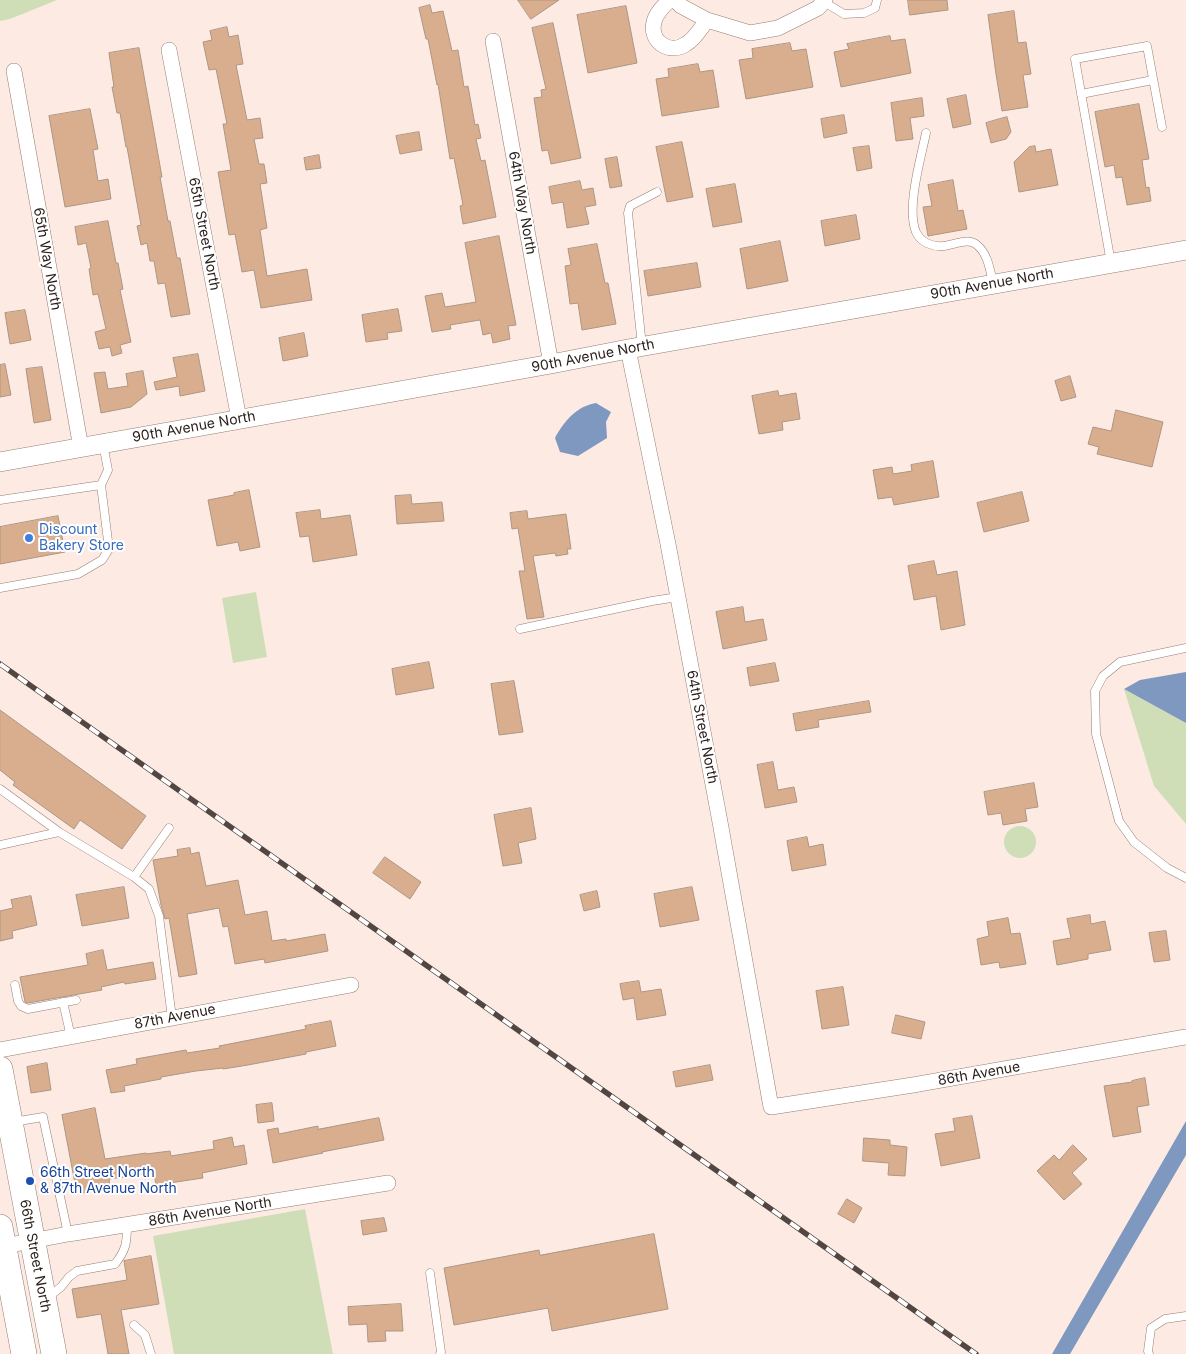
<!DOCTYPE html>
<html>
<head>
<meta charset="utf-8">
<style>
	body { margin:0 }
	canvas { display:block; background:#fdebe3 }
</style>
</head>
<body>
<canvas width="1186" height="1354"></canvas>
<script>
const ctx = document.querySelector('canvas').getContext('2d');
ctx.lineJoin = 'round';
function fill(path, color) { ctx.fillStyle = color; ctx.fill(path, 'evenodd'); }
function stroke(path, color, width, dash) { ctx.strokeStyle = color; ctx.lineWidth = width; ctx.lineCap = dash ? 'butt' : 'round'; ctx.setLineDash(dash || []); ctx.stroke(path); }
function write(font, color, halo, rows, align = 'center') {
  ctx.font = font + ' Inter,sans-serif'; ctx.lineWidth = 4; ctx.setLineDash([]); ctx.textBaseline = 'middle'; ctx.strokeStyle = halo; ctx.fillStyle = color; for (const [text, x, y, turn = 0] of rows) {
    ctx.save(); ctx.translate(x, y); ctx.rotate((+turn || 0) * Math.PI / 180); ctx.textAlign = isNaN(turn) ? turn : align; if (halo) ctx.strokeText(text, 0, 0); ctx.fillText(text, 0, 0); ctx.restore();
  }
}
fill(new Path2D(`
	M0 0H57L10 19 0 21Z
	M256 592 267 657 233 663 222 598Z
	M1124 689 1186 723V824L1154 786Z
	M1004 842a16 16 0 1 1 32 0a16 16 0 1 1-32 0Z
	M305 1209 333 1354H174L153 1236Z`), '#d0deb8');
fill(new Path2D(`
	M596 403 611 412 606 422 607 438 578 456 560 452 555 438C564 421 577 406 596 403Z
	M1186 672V723L1124 689 1140 680Z
	M1186 1121V1155L1070 1354H1052Z`), '#7e98bf');
const building = new Path2D(`
	M518 0H559L531 19Z
	M908 0H947L948 10 910 15Z
	M430 5 432 13 443 11 452 51 458 50 464 87 468 86 475 125 478 124 481 138 476 139 481 161 485 160 496 217 463 224 460 206 463 205 454 158 450 159 438 84 437 85 428 39H426L419 8Z
	M626 6 637 63 588 73 577 15Z
	M1014 11 1018 43 1026 42 1031 74 1023 75 1028 107 1002 111 996 74 988 15Z
	M553 23 581 158 551 164 548 150 542 151 534 98 542 97 541 90 546 89 532 28Z
	M227 27 229 37 238 35 243 64 236 65 247 120 260 118 263 138 254 139 259 164H264L267 183 260 184 267 228 260 230 267 276 307 269 312 300 261 308 254 270 242 272 235 234 229 235 218 172 231 170 223 124H227L216 69 209 70 203 42 212 40 210 31Z
	M890 36 891 41 905 39 911 73 841 87 834 52 849 49 847 44Z
	M790 43 792 51 806 49 813 87 746 99 739 60 753 58 752 49Z
	M139 48 162 177H160L168 221H170L177 258H180L190 314 171 317 165 283 158 284 154 261H150L147 243 141 245 137 226 141 225 127 147H126L120 113H117L112 87H114L109 53Z
	M698 64 700 72 713 70 719 107 662 116 656 79 669 77 668 69Z
	M966 95 971 124 953 128 947 99Z
	M922 98 924 116 910 118 913 139 896 141 891 103Z
	M1139 104 1149 159 1142 160 1146 188 1149 187 1151 201 1127 205 1122 177 1116 178 1114 165 1105 167 1095 112Z
	M90 109 98 149 93 150 98 181 108 179 111 199 65 207 49 116Z
	M844 115 847 133 824 138 821 119Z
	M1007 117 1011 132 1006 139 991 143 986 123Z
	M419 132 422 150 400 154 396 136Z
	M682 142 693 197 667 202 656 147Z
	M869 146 872 168 857 171 853 148Z
	M1035 146 1036 152 1051 149 1058 185 1019 192 1014 162 1029 147Z
	M319 155 321 168 306 170 304 158Z
	M617 157 622 186 610 188 605 159Z
	M953 180 958 211 963 210 967 229 928 236 923 207 932 206 928 185Z
	M580 181 582 190 593 188 596 205 585 207 589 224 567 228 563 202 552 204 549 187Z
	M735 184 742 222 713 227 706 189Z
	M856 215 860 239 825 246 821 221Z
	M108 221 116 263H118L123 289 120 290 131 342 120 345 122 353 112 356 110 347 99 349 95 332 106 329 98 294 93 295 89 269 91 268 86 243 78 245 75 227Z
	M499 236 516 325 508 326 510 339 493 343 491 333 483 335 480 320 450 325 451 329 432 332 425 296 442 293 445 307 476 302 465 243Z
	M780 241 788 281 747 289 740 249Z
	M597 244 605 283H608L616 324 582 330 578 303 570 304 565 266 571 265 568 249Z
	M697 263 701 287 648 296 644 271Z
	M398 309 402 331 387 333 388 339 366 342 362 315Z
	M25 310 31 340 10 344 5 313Z
	M304 333 308 356 283 361 279 338Z
	M198 354 205 391 180 396 179 386 156 390 154 382 177 377 173 358Z
	M5 364 11 395 0 397V365Z
	M42 367 51 420 34 423 26 369Z
	M143 371 147 394 131 407 101 413 94 373 105 372 108 389 128 386 126 374Z
	M1070 376 1076 397 1061 401 1055 381Z
	M778 391 779 396 796 393 800 419 782 422 783 430 759 434 752 396Z
	M1116 410 1163 422 1152 467 1097 454 1099 447 1088 444 1093 427 1111 431Z
	M933 461 939 497 894 505 892 497 878 499 873 470 892 467 893 474 912 471 911 465Z
	M249 490 260 547 240 551 238 542 217 546 208 500 234 495V493Z
	M1022 492 1029 521 984 532 977 503Z
	M411 495 412 504 442 502 444 521 397 524 395 496Z
	M320 510 321 519 350 515 357 555 313 562 309 536 300 537 296 513Z
	M527 511 528 519 566 514 571 549H567L568 554 556 556 555 553 533 556 544 617 527 619 519 571H525L518 528 512 529 510 513Z
	M58 516 65 552 0 564V527Z
	M934 561 937 575 957 571 965 625 941 630 936 596 914 600 908 566Z
	M743 607 745 622 763 619 767 640 723 649 716 612Z
	M429 662 434 688 396 695 392 669Z
	M775 663 779 681 750 686 747 668Z
	M514 681 523 732 499 735 491 684Z
	M869 701 871 712 818 720 819 727 796 731 793 714Z
	M0 710 146 816 122 849 80 820 74 829 13 785 15 782 0 770Z
	M773 762 778 790 794 787 797 802 765 808 757 765Z
	M1034 783 1038 807 1025 809 1027 821 1003 825 1001 813 988 815 984 792Z
	M531 808 536 839 518 843 522 863 503 866 494 815Z
	M807 837 809 847 823 844 826 865 792 871 787 841Z
	M190 848 191 854 199 852 206 886 238 880 245 915 267 911 272 941 286 939V941L325 934 328 951 265 963 264 959 235 964 228 926 223 927 219 908 187 914 197 974 179 977 169 918 165 919 161 905 153 860 178 856 177 850Z
	M385 857 421 882 410 899 373 873Z
	M124 887 129 918 82 926 76 895Z
	M692 887 699 920 660 927 654 894Z
	M597 891 600 907 584 911 580 895Z
	M31 896 37 925 12 931 13 938 0 941V911L13 908 11 900Z
	M1090 915 1091 924 1105 921 1111 950 1088 954V959L1057 965 1053 941 1071 938 1067 919Z
	M1008 918 1011 934 1020 933 1026 964 1000 968 999 962 981 965 977 939 989 936 987 922Z
	M1166 931 1170 960 1154 962 1149 933Z
	M103 950 107 970 153 962 156 979 125 984 124 982 101 987 102 990 28 1003 25 1002 20 977 88 965 86 954Z
	M639 981 641 992 661 989 666 1015 637 1020 634 998 623 1000 620 984Z
	M843 987 849 1025 822 1029 816 991Z
	M896 1015 925 1022 921 1039 892 1033Z
	M331 1021 336 1046 306 1052V1054L248 1065 223 1069V1068L196 1071 161 1077V1079L124 1086 125 1091 111 1093 106 1070 137 1064 136 1059 186 1050 187 1053 220 1048 219 1046 306 1029 305 1026Z
	M47 1063 51 1090 31 1093 27 1067Z
	M710 1065 713 1080 676 1087 673 1072Z
	M1145 1078 1149 1105 1137 1107 1141 1132 1113 1137 1104 1086 1132 1082V1081Z
	M272 1103 274 1121 258 1123 256 1105Z
	M95 1108 105 1159 146 1153V1154L170 1151 171 1156 214 1149 213 1141 232 1137 234 1147 244 1145 247 1164 202 1173 203 1178 156 1185 154 1173 109 1179 110 1188 77 1194 62 1115Z
	M972 1116 980 1158 941 1166 935 1134 955 1131 953 1119Z
	M379 1118 384 1140 322 1152 323 1153 273 1163 267 1130 278 1128 279 1134 318 1126V1129Z
	M864 1138 890 1140V1145L907 1147 905 1176 888 1175 889 1163 863 1161Z
	M1073 1145 1087 1159 1072 1173 1082 1184 1064 1200 1037 1171 1054 1155 1059 1160Z
	M847 1199 862 1208 854 1223 838 1214Z
	M384 1218 387 1231 363 1235 361 1221Z
	M654 1234 668 1309 552 1331 548 1308 454 1325 444 1268 539 1250 540 1255Z
	M151 1256 159 1304 121 1310 129 1354H108L101 1314 77 1318 72 1289 127 1280 124 1261Z
	M401 1304 403 1331H385L386 1341 368 1342 367 1324 349 1325 348 1307Z`);
fill(building, '#d8ae8e');
stroke(building, '#ad9685', 1);
const service = new Path2D(`
	M824 2 844 14 864 13 875 8 877 0
	M1081 94 1153 80
	M926 133C921 158 906 208 916 232 921 243 933 247 944 246 954 245 969 237 977 245 988 254 990 270 993 283
	M1111 263 1075 59 1147 46 1162 127
	M642 346 628 213 630 206 657 192
	M101 485 108 470 103 444
	M0 500 101 485 109 549 102 560 78 574 0 588
	M520 629 652 601 678 597
	M1186 648 1120 662 1103 676 1095 691 1096 734 1119 821 1134 842 1167 868 1186 878
	M0 789 59 832 0 845
	M59 832 134 877 169 828
	M134 877 149 889 159 916 172 1018
	M15 985 18 1001 21 1006 28 1009 76 1000
	M63 1002 71 1037
	M13 1122 43 1117 68 1234
	M430 1273 441 1352 440 1354
	M47 1298 61 1287 69 1277 77 1271 115 1264C126 1250 127 1243 127 1225
	M134 1325 145 1335 151 1354
	M1149 1354 1148 1351 1151 1328 1165 1319 1186 1316`);
const minor = new Path2D(`
	M670 0C663 6 656 13 654 22 649 42 670 55 686 44 695 39 701 28 707 20
	M675 0 681 6 707 20 750 33 778 28 818 8 825 0
	M493 41 551 364
	M169 50 239 419
	M14 71 81 448
	M628 349 668 544 720 822 771 1107 913 1085 1186 1037
	M0 1050 351 985
	M0 1247 68 1234 388 1183`);
const tertiary = new Path2D(`
	M0 462 551 364 628 349 1186 250`);
const primary = new Path2D(`
	M0 1069 54 1354
	M0 1227 24 1354`);
stroke(service, '#977d72', 9);
stroke(minor, '#977d72', 16);
stroke(tertiary, '#977d72', 20);
stroke(primary, '#977d72', 26);
stroke(service, '#fff', 8);
stroke(minor, '#fff', 15);
stroke(tertiary, '#fff', 19);
stroke(primary, '#fff', 25);
const rail = new Path2D(`
	M0 664 976 1354`);
stroke(rail, '#524642', 5.5);
stroke(rail, '#fff', 4, [11]);
for (const [x, y, r, color] of [
	[29,538,5,"#3f7fe0"],
	[30,1181,5,"#1a4fb4"]
]) { const dot = new Path2D(); dot.arc(x, y, r, 0, 2 * Math.PI); ctx.fillStyle = color; ctx.fill(dot); stroke(dot, '#fff', 2); }
write('14px', '#281e1a', '#fff', [
	["64th Way North",522,203,80],
	["65th Street North",204,234,79],
	["65th Way North",47,259,80],
	["90th Avenue North",992,284,-10],
	["90th Avenue North",593,356,-11],
	["90th Avenue North",194,427,-10],
	["64th Street North",702,727,79],
	["87th Avenue",175,1017,-11],
	["86th Avenue",979,1074,-10],
	["86th Avenue North",210,1212,-9],
	["66th Street North",35,1256,79]
]);
write('14px', '#366cbe', '#fff', [
	["Discount",39,530],
	["Bakery Store",39,546]
], 'left');
write('14px', '#164399', '#fff', [
	["66th Street North",40,1173],
	["& 87th Avenue North",40,1189]
], 'left');
</script>
</body>
</html>
